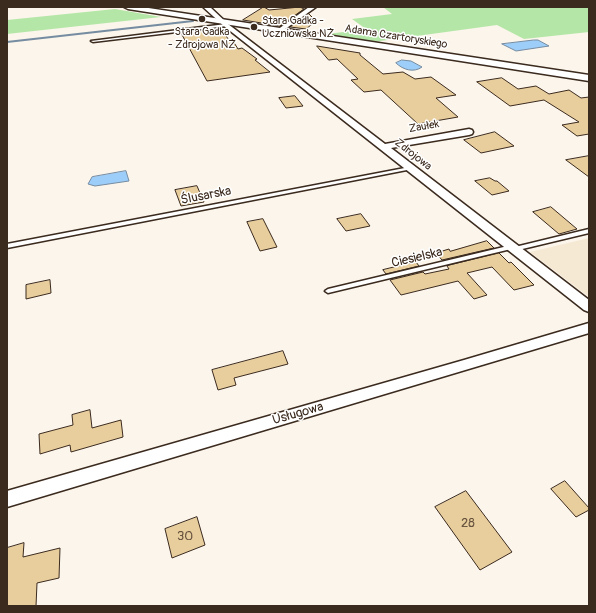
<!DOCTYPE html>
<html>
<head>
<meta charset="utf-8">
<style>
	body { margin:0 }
	#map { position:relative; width:596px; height:613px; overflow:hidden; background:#fbf5eb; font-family:Pangolin,sans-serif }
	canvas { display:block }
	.frame { position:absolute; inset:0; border:8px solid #3b2a1e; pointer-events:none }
</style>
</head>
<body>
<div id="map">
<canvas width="596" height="613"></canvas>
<div class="frame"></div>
</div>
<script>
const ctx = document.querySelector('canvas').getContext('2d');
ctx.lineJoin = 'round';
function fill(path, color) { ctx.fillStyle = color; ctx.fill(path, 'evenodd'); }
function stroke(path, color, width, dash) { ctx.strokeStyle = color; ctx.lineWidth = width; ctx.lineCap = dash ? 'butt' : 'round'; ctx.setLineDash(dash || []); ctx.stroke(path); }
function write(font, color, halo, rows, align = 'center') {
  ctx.font = font + ' Pangolin,sans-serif'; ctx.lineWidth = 3; ctx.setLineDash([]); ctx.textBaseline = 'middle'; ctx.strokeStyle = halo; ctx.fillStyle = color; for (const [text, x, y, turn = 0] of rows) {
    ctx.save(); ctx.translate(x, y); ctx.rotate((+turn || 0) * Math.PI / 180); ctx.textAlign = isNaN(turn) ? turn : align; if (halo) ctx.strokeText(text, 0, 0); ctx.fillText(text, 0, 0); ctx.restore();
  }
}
fill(new Path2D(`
	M589 238V297L530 252Z`), '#f6e9d4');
fill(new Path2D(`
	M383 7H589V32L524 39 497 25 373 42 328 34 366 29 352 19 392 14Z
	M115 9 161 17 7 34V20Z`), '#b4e7a7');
const water = new Path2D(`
	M534 40H538L549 46 516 51 502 44Z
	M402 60 411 61 422 67C414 73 403 70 396 63Z
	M126 171 129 181 95 186 88 184 92 177Z`);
fill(water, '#9dcdf9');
stroke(water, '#768ca1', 1);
stroke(new Path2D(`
	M7 42 193 21`), '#768ca1', 2);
const building = new Path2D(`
	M264 7 269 10 300 7 304 9 280 26 243 20Z
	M309 14 316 21 306 29 290 27Z
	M212 29 217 35 223 31 230 42 233 41 238 49 242 48 257 59 255 60 270 72 207 81 181 33Z
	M317 46 360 53V55L383 74 403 72 415 79 431 77 456 95 436 98 458 117 418 124 381 90 364 92 351 80 358 79 337 59 329 60Z
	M502 78 518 89 536 86 549 94 569 90 581 98 589 97V134L577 136 562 125 579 122 544 100 510 106 477 82Z
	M295 96 303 106 286 108 279 98Z
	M495 132 514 146 481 153 464 140Z
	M589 156V177L566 160Z
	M490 178 495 181H497L509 191 492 195 475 181Z
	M197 186 204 202 181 206 175 190Z
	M551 207 577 229 559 234 533 212Z
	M361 214 370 226 346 231 337 219Z
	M263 219 277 247 260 251 247 222Z
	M487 241 494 248 442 260 436 253 449 249 450 251Z
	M499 253 509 263 511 262 534 285 514 290 492 267 467 273 487 295 474 299 458 281 401 295 390 280 423 272 425 274 449 269 447 266Z
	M416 262 419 266 386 274 383 270Z
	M50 280 51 293 26 299V285Z
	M283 351 288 364 234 378 236 385 218 390 212 370Z
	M90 410 92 428 121 420 123 437 71 452 70 445 40 454 39 434 73 425 72 415Z
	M565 481 589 508V510L576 517 551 489Z
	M466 491 512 552 480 570 435 507Z
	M197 517 205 545 172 558 165 529Z
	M24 543 23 557 60 548 59 578 37 583 36 606H7V548Z`);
fill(building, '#e9ce9d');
stroke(building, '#3b2a1e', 1);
const service = new Path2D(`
	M226 24 227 26 93 42 91 41Z
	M410 167H412V169L7 248V244Z
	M589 229V233L514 251 511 249 328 293 325 291 328 289 512 245 515 247Z`);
const minor = new Path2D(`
	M203 7H210L228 24 385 144 469 129 472 130 473 132 472 134 469 135 391 148 589 300V312L584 310 224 26Z
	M309 7H316L281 32H277V30Z
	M589 323V333L7 507V491L464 360Z`);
const tertiary = new Path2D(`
	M124 7H142L589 75V81L128 9Z`);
stroke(service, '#3b2a1e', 3);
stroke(minor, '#3b2a1e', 3);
stroke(tertiary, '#3b2a1e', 3);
fill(service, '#fff');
fill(minor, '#fff');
fill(tertiary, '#fff');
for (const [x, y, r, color] of [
	[202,19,4,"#3b2a1e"],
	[254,27,4,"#3b2a1e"]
]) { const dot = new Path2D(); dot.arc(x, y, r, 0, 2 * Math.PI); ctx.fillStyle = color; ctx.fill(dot); stroke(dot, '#fff', 1.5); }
write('11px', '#3b2a1e', '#fff', [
	["Stara Gadka -",262,21],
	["Uczniowska NŻ",262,34],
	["Stara Gadka",202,32,"center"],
	["- Zdrojowa NŻ",202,45,"center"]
], 'left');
write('11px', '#3b2a1e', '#fff', [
	["Adama Czartoryskiego",396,37,9],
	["Zaułek",424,127,-10],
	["Zdrojowa",413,155,38]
]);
write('13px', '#3b2a1e', '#fff', [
	["Ślusarska",206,196,-11],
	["Ciesielska",417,258,-13],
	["Usługowa",298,414,-16]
]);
write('13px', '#66533e', null, [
	["28",468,524],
	["30",185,537]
]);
</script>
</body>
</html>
